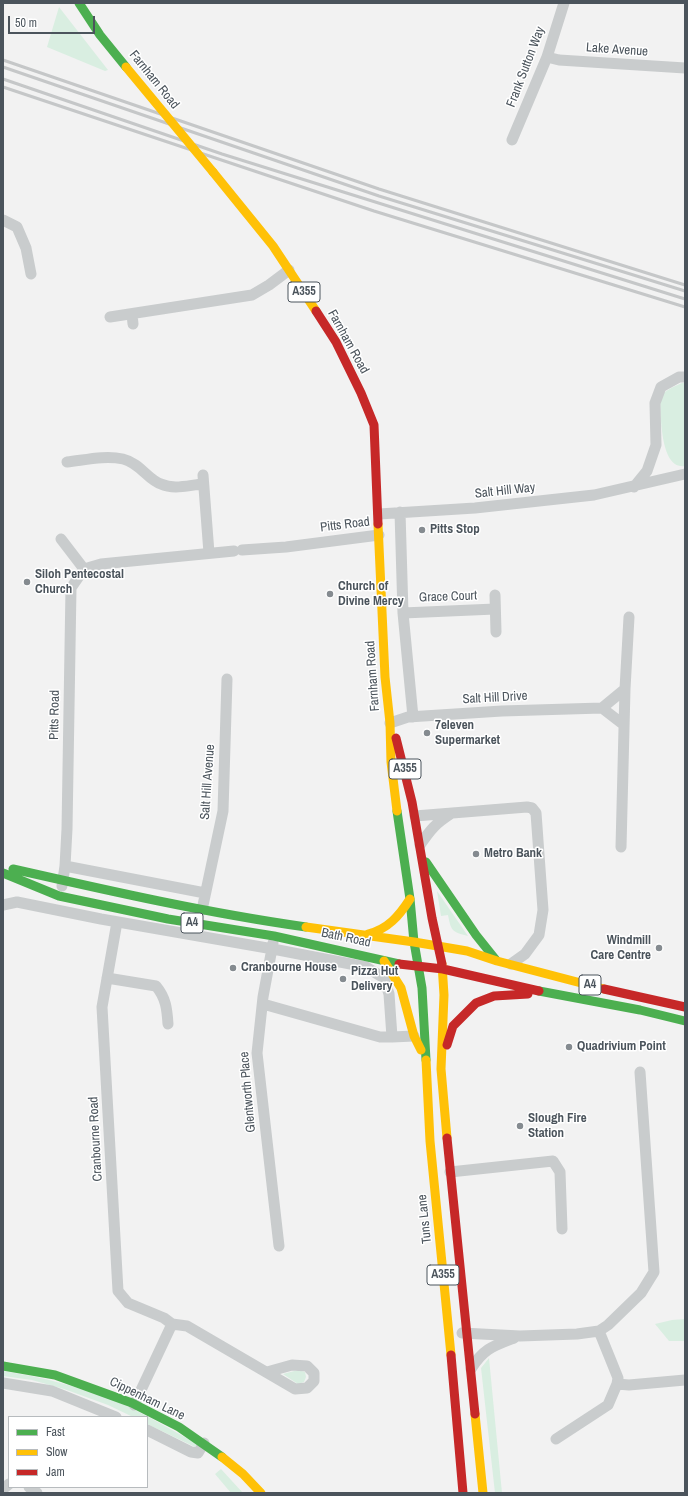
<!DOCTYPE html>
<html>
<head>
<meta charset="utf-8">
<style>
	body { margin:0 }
	#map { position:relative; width:688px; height:1496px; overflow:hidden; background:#f2f2f2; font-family:"Archivo Narrow",sans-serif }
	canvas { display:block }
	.frame { position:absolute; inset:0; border:4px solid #4b545c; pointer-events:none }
	.legend { position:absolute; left:8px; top:1416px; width:140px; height:72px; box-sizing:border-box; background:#fff; border:1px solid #b7bbbe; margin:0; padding:5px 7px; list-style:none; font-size:12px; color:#4b545c }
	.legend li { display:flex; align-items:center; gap:8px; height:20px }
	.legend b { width:20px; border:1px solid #b7bbbe }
	.scale { position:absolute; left:8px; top:16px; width:87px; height:18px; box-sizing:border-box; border:2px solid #4b545c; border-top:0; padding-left:5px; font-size:12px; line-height:14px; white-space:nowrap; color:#4b545c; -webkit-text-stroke:3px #fff; paint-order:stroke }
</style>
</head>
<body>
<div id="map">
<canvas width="688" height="1496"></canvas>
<div class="frame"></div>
<ul class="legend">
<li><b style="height:5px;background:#4caf50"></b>Fast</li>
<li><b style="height:5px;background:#ffc107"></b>Slow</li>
<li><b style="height:5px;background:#c62828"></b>Jam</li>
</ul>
<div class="scale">50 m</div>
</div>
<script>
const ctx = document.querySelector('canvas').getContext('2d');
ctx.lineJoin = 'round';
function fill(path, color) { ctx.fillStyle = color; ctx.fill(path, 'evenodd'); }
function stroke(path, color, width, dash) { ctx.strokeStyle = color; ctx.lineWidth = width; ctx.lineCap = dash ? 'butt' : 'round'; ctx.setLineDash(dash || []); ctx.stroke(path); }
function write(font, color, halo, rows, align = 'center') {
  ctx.font = font + ' "Archivo Narrow",sans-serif'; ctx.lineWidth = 3; ctx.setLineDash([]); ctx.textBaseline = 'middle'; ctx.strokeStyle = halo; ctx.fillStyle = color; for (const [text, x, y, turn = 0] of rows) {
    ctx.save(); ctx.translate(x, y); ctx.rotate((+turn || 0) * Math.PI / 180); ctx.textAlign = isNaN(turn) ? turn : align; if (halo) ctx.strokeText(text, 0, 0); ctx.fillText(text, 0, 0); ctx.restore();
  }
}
fill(new Path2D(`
	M59 7 108 70 105 71 47 47Z
	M682 383H685V466C660 470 661 415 660 399 664 390 673 387 682 383Z
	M437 891 468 936C452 932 451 931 448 915L441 916Z
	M685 1319V1341H669L655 1324 672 1320Z
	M489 1358 502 1493H495L481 1368Z
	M298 1370 305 1372 306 1377 304 1382 298 1384 283 1374Z
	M3 1371C41 1377 77 1386 113 1400 142 1412 170 1429 197 1444L195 1447 147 1424V1417H133L108 1405 64 1389 32 1380 3 1376Z
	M221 1469 243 1493H231L215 1474Z`), '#d9eee1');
stroke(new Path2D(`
	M547 57 559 60 685 68
	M512 140 547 57 564 3
	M3 220 17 227 26 248 31 274
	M132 314 133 324
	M110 317 252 295 269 285 289 270
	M67 462C85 460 105 455 123 459 140 463 148 480 161 484 174 490 189 485 203 484
	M203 475 209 553
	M634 487 647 471 656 445 655 403 661 387 679 377H685
	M400 512 403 613 413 717
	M379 514 475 508 594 495 685 474
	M61 539 84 569
	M242 550 286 547 379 535
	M495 595 496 632
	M403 613 495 609
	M602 708 624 725
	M390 723 408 717 502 711 602 708 625 689
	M415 816 527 807 532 808 536 813 543 910 539 935 525 954 511 964
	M420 845C431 829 435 824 452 813
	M621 847 625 689 629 617
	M65 866 205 893
	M62 886 65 866 67 829 71 588 84 569 101 564 234 551
	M3 905 17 902 101 919 273 949 366 967 384 978 389 994 392 1037 414 1036
	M202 910 223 811 227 679
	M117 922 102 1007 118 1291 128 1303 164 1318 172 1324 187 1326 295 1389 307 1388 314 1381V1373L307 1366 292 1365 267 1372
	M273 943 263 997 257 1053 279 1246
	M107 978 156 986C166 998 167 1009 168 1024
	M263 1004 380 1037H392
	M450 1172 553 1161 560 1172 562 1229
	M599 1331 608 1325 641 1293 654 1272 640 1072
	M462 1333 520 1336 577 1334 599 1331 618 1378 617 1384 608 1405 556 1439
	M471 1369C483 1349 493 1346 514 1338
	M3 1383 52 1391 116 1417
	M617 1384 629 1385 685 1380
	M134 1405 172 1324
	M147 1430 191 1452 198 1453 204 1443
	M29 1487 37 1493
	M3 1489 9 1484`), '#c9cccd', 11);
stroke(new Path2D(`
	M79 3 100 35 126 67
	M397 811 410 899 414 942 422 988 426 1060
	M426 862 476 935 496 960
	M13 869C110 891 207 913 306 927
	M3 873 59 896 168 919 274 936 399 964
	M539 991 640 1010 685 1021
	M3 1366 55 1375 132 1403 179 1427 222 1457`), '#4caf50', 9);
stroke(new Path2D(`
	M213 172 273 246 316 311
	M378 524 385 677 390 723 391 762 397 811
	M306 927 414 942 467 951 497 961 604 989
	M368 934C388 929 399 916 410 899
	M384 961 401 988 414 1036 421 1050
	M442 964 444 995 441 1069 447 1138
	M426 1060 430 1141 451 1355
	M475 1414 483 1493
	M222 1457 243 1474 261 1493`), '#ffc107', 9);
stroke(new Path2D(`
	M316 311 336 342 361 393 374 425 378 524
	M396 738 412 802 432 918 442 964
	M399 964 443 969 539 991
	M604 989 685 1007
	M447 1045 453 1026 476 1003 494 996 528 994
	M447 1138 475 1414
	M451 1355 463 1493`), '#c62828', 9);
stroke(new Path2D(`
	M3 60 379 189 685 285
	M3 67 379 196 685 291
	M3 79 222 154 685 299
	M3 87 374 211 685 307`), '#c5c7c8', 3);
stroke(new Path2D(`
	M126 67 213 172`), '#ffc107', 9);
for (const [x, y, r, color] of [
	[422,530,4,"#858b90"],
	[27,582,4,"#858b90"],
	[330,594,4,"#858b90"],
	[427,733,4,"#858b90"],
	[476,854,4,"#858b90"],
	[659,948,4,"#858b90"],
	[233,968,4,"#858b90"],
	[343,979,4,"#858b90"],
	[569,1047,4,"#858b90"],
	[520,1126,4,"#858b90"]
]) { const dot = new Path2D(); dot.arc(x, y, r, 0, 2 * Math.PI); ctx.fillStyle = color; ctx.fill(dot); stroke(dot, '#fff', 1.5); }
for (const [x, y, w] of [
	[304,292,32],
	[405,769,32],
	[192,923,22],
	[590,985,22],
	[443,1275,32]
]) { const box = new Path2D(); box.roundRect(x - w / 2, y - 10, w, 20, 3); ctx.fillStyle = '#fff'; ctx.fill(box); stroke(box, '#4b545c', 1); }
write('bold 12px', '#4b545c', null, [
	["A355",304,292],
	["A355",405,769],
	["A4",192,923],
	["A4",590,985],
	["A355",443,1275]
]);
write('13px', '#4b545c', '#fff', [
	["Lake Avenue",617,50,4],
	["Frank Sutton Way",526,67,-69],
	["Farnham Road",154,80,51],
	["Farnham Road",348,342,61],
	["Salt Hill Way",505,491,-6],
	["Pitts Road",345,525,-7],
	["Grace Court",448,597,-2],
	["Farnham Road",373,676,-94],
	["Salt Hill Drive",495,698,-3],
	["Pitts Road",55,715,-89],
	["Salt Hill Avenue",208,782,-86],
	["Bath Road",346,938,12],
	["Glentworth Place",248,1092,-95],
	["Cranbourne Road",96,1139,-93],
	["Tuns Lane",425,1219,-96],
	["Cippenham Lane",147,1399,26]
]);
write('bold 13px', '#4b545c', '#fff', [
	["Pitts Stop",430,530],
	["Siloh Pentecostal",35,575],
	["Church",35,590],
	["Church of",338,587],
	["Divine Mercy",338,602],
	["7eleven",435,726],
	["Supermarket",435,741],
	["Metro Bank",484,854],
	["Windmill",651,941,"right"],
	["Care Centre",651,956,"right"],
	["Cranbourne House",241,968],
	["Pizza Hut",351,972],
	["Delivery",351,987],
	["Quadrivium Point",577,1047],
	["Slough Fire",528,1119],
	["Station",528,1134]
], 'left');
</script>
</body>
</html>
